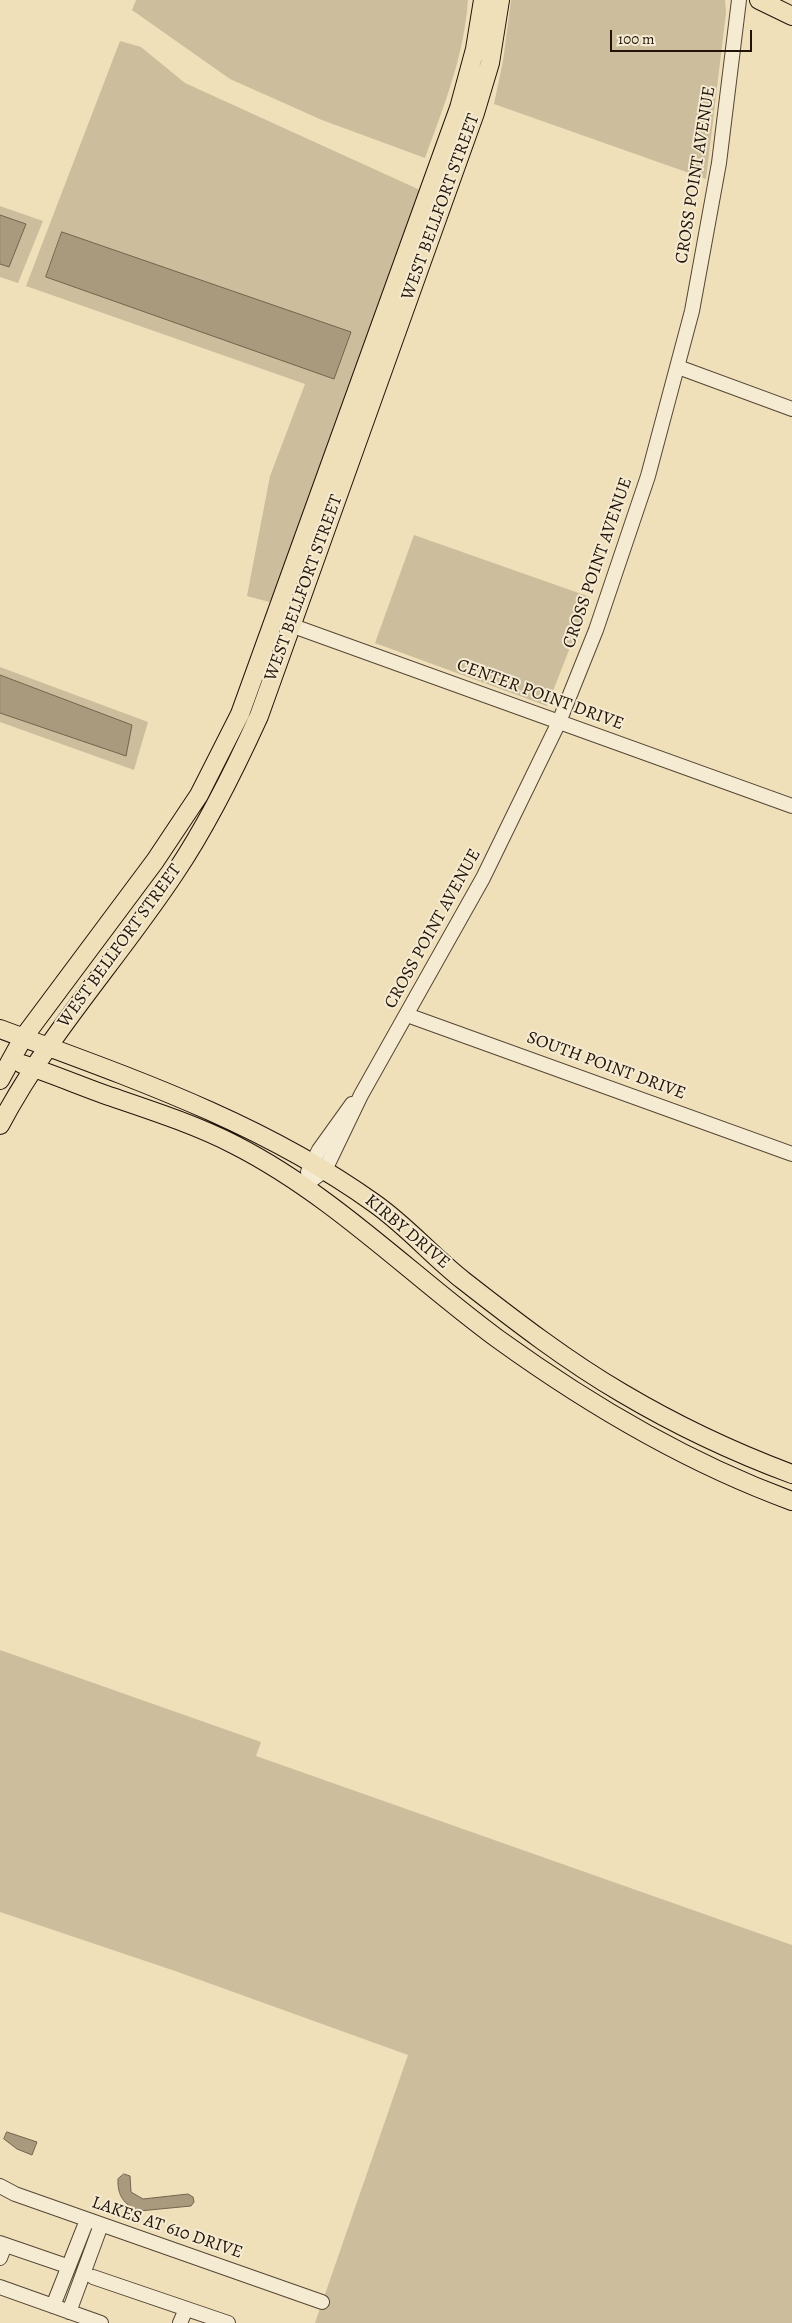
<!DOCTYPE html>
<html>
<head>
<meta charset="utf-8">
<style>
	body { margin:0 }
	#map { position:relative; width:792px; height:2323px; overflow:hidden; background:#efe0ba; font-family:Alegreya,serif }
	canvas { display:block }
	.scale { position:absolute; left:610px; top:30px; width:142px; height:22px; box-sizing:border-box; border:2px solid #211308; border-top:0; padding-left:6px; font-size:15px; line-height:18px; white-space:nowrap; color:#211308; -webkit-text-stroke:4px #f5ebd2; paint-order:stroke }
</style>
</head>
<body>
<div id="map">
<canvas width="792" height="2323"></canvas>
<div class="scale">100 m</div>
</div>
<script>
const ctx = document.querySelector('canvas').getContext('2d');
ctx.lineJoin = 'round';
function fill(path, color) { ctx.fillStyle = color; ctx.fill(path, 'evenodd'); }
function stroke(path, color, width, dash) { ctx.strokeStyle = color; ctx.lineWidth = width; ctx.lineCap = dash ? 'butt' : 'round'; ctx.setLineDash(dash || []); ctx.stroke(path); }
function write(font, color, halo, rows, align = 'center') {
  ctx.font = font + ' Alegreya,serif'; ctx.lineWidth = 4; ctx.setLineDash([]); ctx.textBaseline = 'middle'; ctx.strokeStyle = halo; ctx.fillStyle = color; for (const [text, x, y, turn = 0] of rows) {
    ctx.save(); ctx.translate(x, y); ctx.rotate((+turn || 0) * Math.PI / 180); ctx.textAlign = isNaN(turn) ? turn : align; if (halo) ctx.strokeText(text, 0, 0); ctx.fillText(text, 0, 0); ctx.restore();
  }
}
fill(new Path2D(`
	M136 0H468C464 56 444 106 425 158L322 120 230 79 132 10Z
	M511 0H725L726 13 706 179 494 104 503 61Z
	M120 41 141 47 185 83 420 190 273 603 247 596 270 476 305 384 26 286Z
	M0 206 43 221 18 283 0 277Z
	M414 535 590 597 547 706 375 643Z
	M0 667 148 722 134 770 0 722Z
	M0 1650 261 1742 256 1756 792 1945V2323H315L408 2055 178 1972 0 1912Z`), '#ccbd9c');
const water = new Path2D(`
	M0 215 26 224 9 267 0 264Z
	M62 232 351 332 334 379 46 277Z
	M0 675 132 725 126 756 0 713Z
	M7 2132 37 2142 32 2155 17 2149 4 2139Z
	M124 2174 130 2176 131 2192 143 2199 188 2194 193 2197 194 2202 191 2206 139 2211C124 2205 117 2195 118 2179Z`);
fill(water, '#a99a7d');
stroke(water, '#73644e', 1);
const minor = new Path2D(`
	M678 367 792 409
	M282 622 792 806
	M407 1015 792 1154
	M308 1172 319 1150 352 1104
	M303 1187 325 1170 361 1095 483 878 559 722 596 630 648 476 692 311 719 163 739 0
	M0 2186 15 2194 322 2302
	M0 2243 61 2264
	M0 2258 5 2245
	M93 2277 228 2323
	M0 2287 101 2323
	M53 2306 87 2220
	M69 2312 101 2225
	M180 2323 186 2309`);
const major = new Path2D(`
	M759 0 792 16
	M0 1029C129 1077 261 1122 374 1203 407 1226 433 1257 464 1281 514 1320 567 1361 622 1393 676 1425 733 1452 792 1474
	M22 1064C50 1073 78 1085 106 1095 150 1110 194 1124 235 1145 333 1195 411 1275 498 1339 588 1404 688 1463 792 1501
	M0 1080 23 1038 155 861 199 795 240 714 459 108 475 49 483 0
	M0 1125C48 1034 118 959 175 873 208 824 234 771 259 716L475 113 490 63 500 0`);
stroke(minor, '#544634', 16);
stroke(major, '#211308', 20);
stroke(minor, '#f5ebd2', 14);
stroke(major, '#efe0ba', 18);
write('18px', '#211308', '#f5ebd2', [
	["CROSS POINT AVENUE",696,175,-81],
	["WEST BELLFORT STREET",441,207,-70],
	["CROSS POINT AVENUE",598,563,-71],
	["WEST BELLFORT STREET",304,588,-70],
	["CENTER POINT DRIVE",540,695,20],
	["CROSS POINT AVENUE",433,929,-61],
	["WEST BELLFORT STREET",120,946,-54],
	["SOUTH POINT DRIVE",606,1066,20],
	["KIRBY DRIVE",407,1232,40],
	["LAKES AT 610 DRIVE",167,2228,19]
]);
</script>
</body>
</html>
